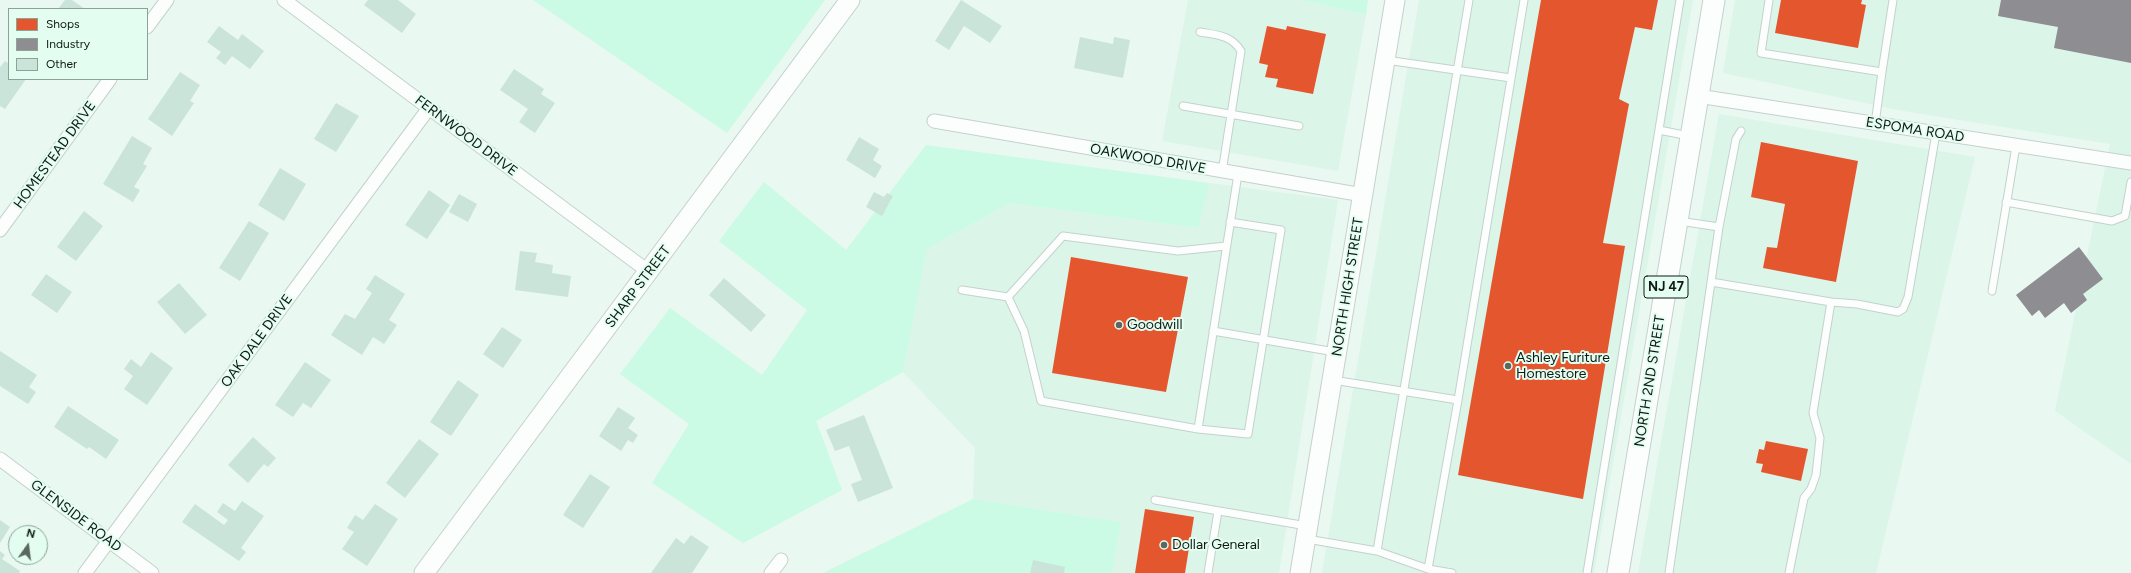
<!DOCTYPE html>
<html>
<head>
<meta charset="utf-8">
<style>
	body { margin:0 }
	#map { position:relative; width:2131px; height:573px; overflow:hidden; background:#e9f8f1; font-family:Figtree,sans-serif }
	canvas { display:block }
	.legend { position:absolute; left:8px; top:8px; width:140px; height:72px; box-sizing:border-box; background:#e3fef1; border:1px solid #8fa299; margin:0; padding:5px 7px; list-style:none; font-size:12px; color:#101915 }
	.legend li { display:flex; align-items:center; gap:8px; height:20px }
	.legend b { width:20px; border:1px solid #8fa299 }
	.north { position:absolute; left:8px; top:525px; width:40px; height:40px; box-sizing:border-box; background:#e3fef1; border:1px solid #8fa299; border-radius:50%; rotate:14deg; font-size:11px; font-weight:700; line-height:16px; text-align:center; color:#101915 }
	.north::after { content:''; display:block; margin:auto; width:14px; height:18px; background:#5c6762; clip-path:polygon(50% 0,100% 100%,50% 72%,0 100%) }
</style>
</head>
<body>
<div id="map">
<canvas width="2131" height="573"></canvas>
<ul class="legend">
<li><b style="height:11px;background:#e4572e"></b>Shops</li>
<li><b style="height:11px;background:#8d8d92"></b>Industry</li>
<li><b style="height:11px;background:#cbe4d9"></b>Other</li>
</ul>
<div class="north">N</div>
</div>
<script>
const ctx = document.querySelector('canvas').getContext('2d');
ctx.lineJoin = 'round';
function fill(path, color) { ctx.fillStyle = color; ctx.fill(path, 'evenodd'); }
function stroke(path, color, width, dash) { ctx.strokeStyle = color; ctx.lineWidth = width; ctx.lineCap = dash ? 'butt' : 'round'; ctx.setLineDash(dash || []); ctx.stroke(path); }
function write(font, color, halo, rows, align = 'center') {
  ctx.font = font + ' Figtree,sans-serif'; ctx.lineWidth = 4; ctx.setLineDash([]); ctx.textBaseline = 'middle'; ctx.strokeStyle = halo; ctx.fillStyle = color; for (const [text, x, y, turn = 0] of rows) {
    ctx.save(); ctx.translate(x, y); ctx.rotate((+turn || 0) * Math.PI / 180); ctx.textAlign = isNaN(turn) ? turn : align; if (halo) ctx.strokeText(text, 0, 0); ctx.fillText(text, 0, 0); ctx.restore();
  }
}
fill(new Path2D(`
	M1188 0H1302L1366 15 1338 171 1162 141Z
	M1419 0H1693L1594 573H1322Z
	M1735 0H2131V464L2055 411 2110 144 1903 111 1723 73Z
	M1719 114 1975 157 1876 573H1638Z
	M1209 183 1338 200 1279 573H1112L1121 522 973 499 975 448 903 372 927 249 1010 203 1197 228Z`), '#dbf5e9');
fill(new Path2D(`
	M533 0H825L727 133Z
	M1302 0H1368L1366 15Z
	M926 145 1209 183 1198 228 1010 203 927 249 903 372 816 421 842 490 743 543 652 483 689 424 620 374 670 308 762 375 807 310 719 241 764 182 846 250Z
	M973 499 1121 522 1112 573H823Z`), '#cbfae5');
fill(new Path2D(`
	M1541 0H1658L1652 30 1635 27 1619 99 1629 104 1603 243 1625 246 1583 499 1458 475Z
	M1781 0H1862L1861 4 1866 5 1858 48 1775 33Z
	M1267 26 1286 30 1287 26 1326 34 1313 94 1276 87 1278 79 1265 77 1268 65 1259 63Z
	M1761 142 1858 161 1836 282 1763 268 1767 247 1777 248 1785 204 1751 197Z
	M1071 257 1188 277 1166 392 1052 373Z
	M1766 441 1808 449 1801 481 1761 472 1763 464 1756 463 1759 449 1764 450Z
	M1145 509 1194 517 1185 573H1135Z`), '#e4572e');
fill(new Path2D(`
	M2001 0H2131V63L2054 48 2058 27 1998 16Z
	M2079 247 2103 279 2083 294 2087 300 2071 313 2064 303 2045 318 2039 310 2032 316 2016 295Z`), '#8d8d92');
fill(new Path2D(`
	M65 0H72L85 9H58Z
	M368 0H398L416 14 402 33 364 5Z
	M961 0 1002 26 990 43 964 26 949 50 935 41Z
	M219 26 238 40 242 34 264 51 250 69 232 56 225 65 216 58 221 52 207 42Z
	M1080 37 1113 44 1114 37 1130 40 1123 78 1074 68Z
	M5 61 9 64V79H26L5 109 0 106V67Z
	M514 69 544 89 541 94 555 103 535 133 519 122 528 109 500 90Z
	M180 72 200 85 190 101 194 103 172 136 148 119Z
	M336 103 359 116 336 152 314 139Z
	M132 136 152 148 143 164 147 166 134 187 140 190 133 202 103 184Z
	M859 137 879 149 873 160 882 166 875 178 846 160Z
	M280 168 306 184 284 221 258 205Z
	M429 190 450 205 427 239 405 225Z
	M874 192 884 197 887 193 893 196 882 216 866 207Z
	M459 194 477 204 468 222 449 212Z
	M84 211 103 226 76 261 57 247Z
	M249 221 269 233 240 281 219 268Z
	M520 251 537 253 535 262 553 265 552 273 571 276 568 297 515 290Z
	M46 274 72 292 57 313 31 295Z
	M375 275 405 294 389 320 397 325 384 344 373 337 362 355 331 335 345 314 355 319 372 293 366 289Z
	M724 278 766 315 751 332 709 295Z
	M179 283 207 315 185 334 157 302Z
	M502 327 522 340 503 368 483 354Z
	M0 351 37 375 29 387 36 392 28 404 0 386Z
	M151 352 173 368 147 405 124 389 133 376 124 369 131 359 141 367Z
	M305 362 331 380 311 408 303 403 293 417 275 405Z
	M458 380 479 395 451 436 430 422Z
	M68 406 119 440 106 459 89 447 87 449 54 427Z
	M618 407 635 418 628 428 638 435 633 443 628 440 621 451 599 436Z
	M864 415 893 488 858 502 851 484 862 480 849 446 835 451 826 430Z
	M253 437 276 458 268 467 264 464 248 483 228 465Z
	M419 439 439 454 405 498 386 483Z
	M590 474 610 487 583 528 563 515Z
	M242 501 264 516 241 548 246 552 239 561 182 522 195 504 224 525 228 520 217 512 223 503 235 511Z
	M375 504 398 519 367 566 342 549 354 532 347 528 355 515 363 520Z
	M0 520 10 527 0 543Z
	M691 535 709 547 692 573H651L676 538 684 544Z
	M0 551 5 555 2 559 20 571 19 573H0Z
	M1033 560 1065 567 1064 573H1030Z`), '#cbe4d9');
const lane = new Path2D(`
	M1769 0 1761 53 1882 72 1893 0
	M1200 32C1217 35 1231 35 1241 51L1222 172
	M1386 60 1511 78
	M1183 106 1299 126
	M1875 124 1882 72
	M1659 130 1689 136
	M2006 202 2112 221 2125 216 2131 182
	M1679 221 1719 227 1736 139 1741 131
	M1226 246 1178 251 1063 236 1008 297 1024 331 1041 401 1198 429 1238 174
	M1711 282 1831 302
	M962 290 1008 297
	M1992 291 2016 146
	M1213 331 1335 352
	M1333 380 1458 400
	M1198 429 1248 434 1281 230 1230 222
	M1155 500 1307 526
	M1307 539 1377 551 1428 569 1452 573
	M1377 551 1469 0
	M1428 569 1458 400 1524 0
	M1208 573 1218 511
	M1587 573 1680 0
	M1669 573 1719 227
	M1789 573 1804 498 1811 489 1816 475 1820 438 1813 413 1831 302 1857 304 1898 312 1903 309 1908 297 1936 133`);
const street = new Path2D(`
	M284 0 649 272
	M147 27 167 0
	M1698 96 2131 163
	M934 121 1363 195
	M0 230 110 79
	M0 459 152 573
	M85 573 429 108
	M771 573 781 560`);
const secondary = new Path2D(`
	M424 573 850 0
	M1300 573 1395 0`);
const primary = new Path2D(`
	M1618 573 1714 0`);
stroke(lane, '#c5d1cc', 9);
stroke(street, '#c5d1cc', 15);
stroke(secondary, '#c5d1cc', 21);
stroke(primary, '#c5d1cc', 23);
stroke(lane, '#fcfefd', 7);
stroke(street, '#fcfefd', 13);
stroke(secondary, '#fcfefd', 19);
stroke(primary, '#fcfefd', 21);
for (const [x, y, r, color] of [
	[1119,325,4,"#5c6762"],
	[1508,366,4,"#5c6762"],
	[1164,545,4,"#5c6762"]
]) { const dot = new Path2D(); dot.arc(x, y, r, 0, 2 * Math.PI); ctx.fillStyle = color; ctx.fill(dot); stroke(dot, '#e3fef1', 1.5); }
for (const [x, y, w] of [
	[1666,287,44]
]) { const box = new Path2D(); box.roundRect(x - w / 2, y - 11, w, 22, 3); ctx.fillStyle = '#e3fef1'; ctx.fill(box); stroke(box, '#101915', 1); }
write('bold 13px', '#101915', null, [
	["NJ 47",1666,287]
]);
write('14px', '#101915', '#e3fef1', [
	["ESPOMA ROAD",1915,130,9],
	["FERNWOOD DRIVE",466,136,37],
	["HOMESTEAD DRIVE",55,155,-54],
	["OAKWOOD DRIVE",1148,159,10],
	["SHARP STREET",638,287,-53],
	["NORTH HIGH STREET",1348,287,-81],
	["OAK DALE DRIVE",257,341,-54],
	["NORTH 2ND STREET",1650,381,-81],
	["GLENSIDE ROAD",76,516,37]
]);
write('14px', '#101915', '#e3fef1', [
	["Goodwill",1127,325],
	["Ashley Furiture",1516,358],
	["Homestore",1516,374],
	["Dollar General",1172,545]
], 'left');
</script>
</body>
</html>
